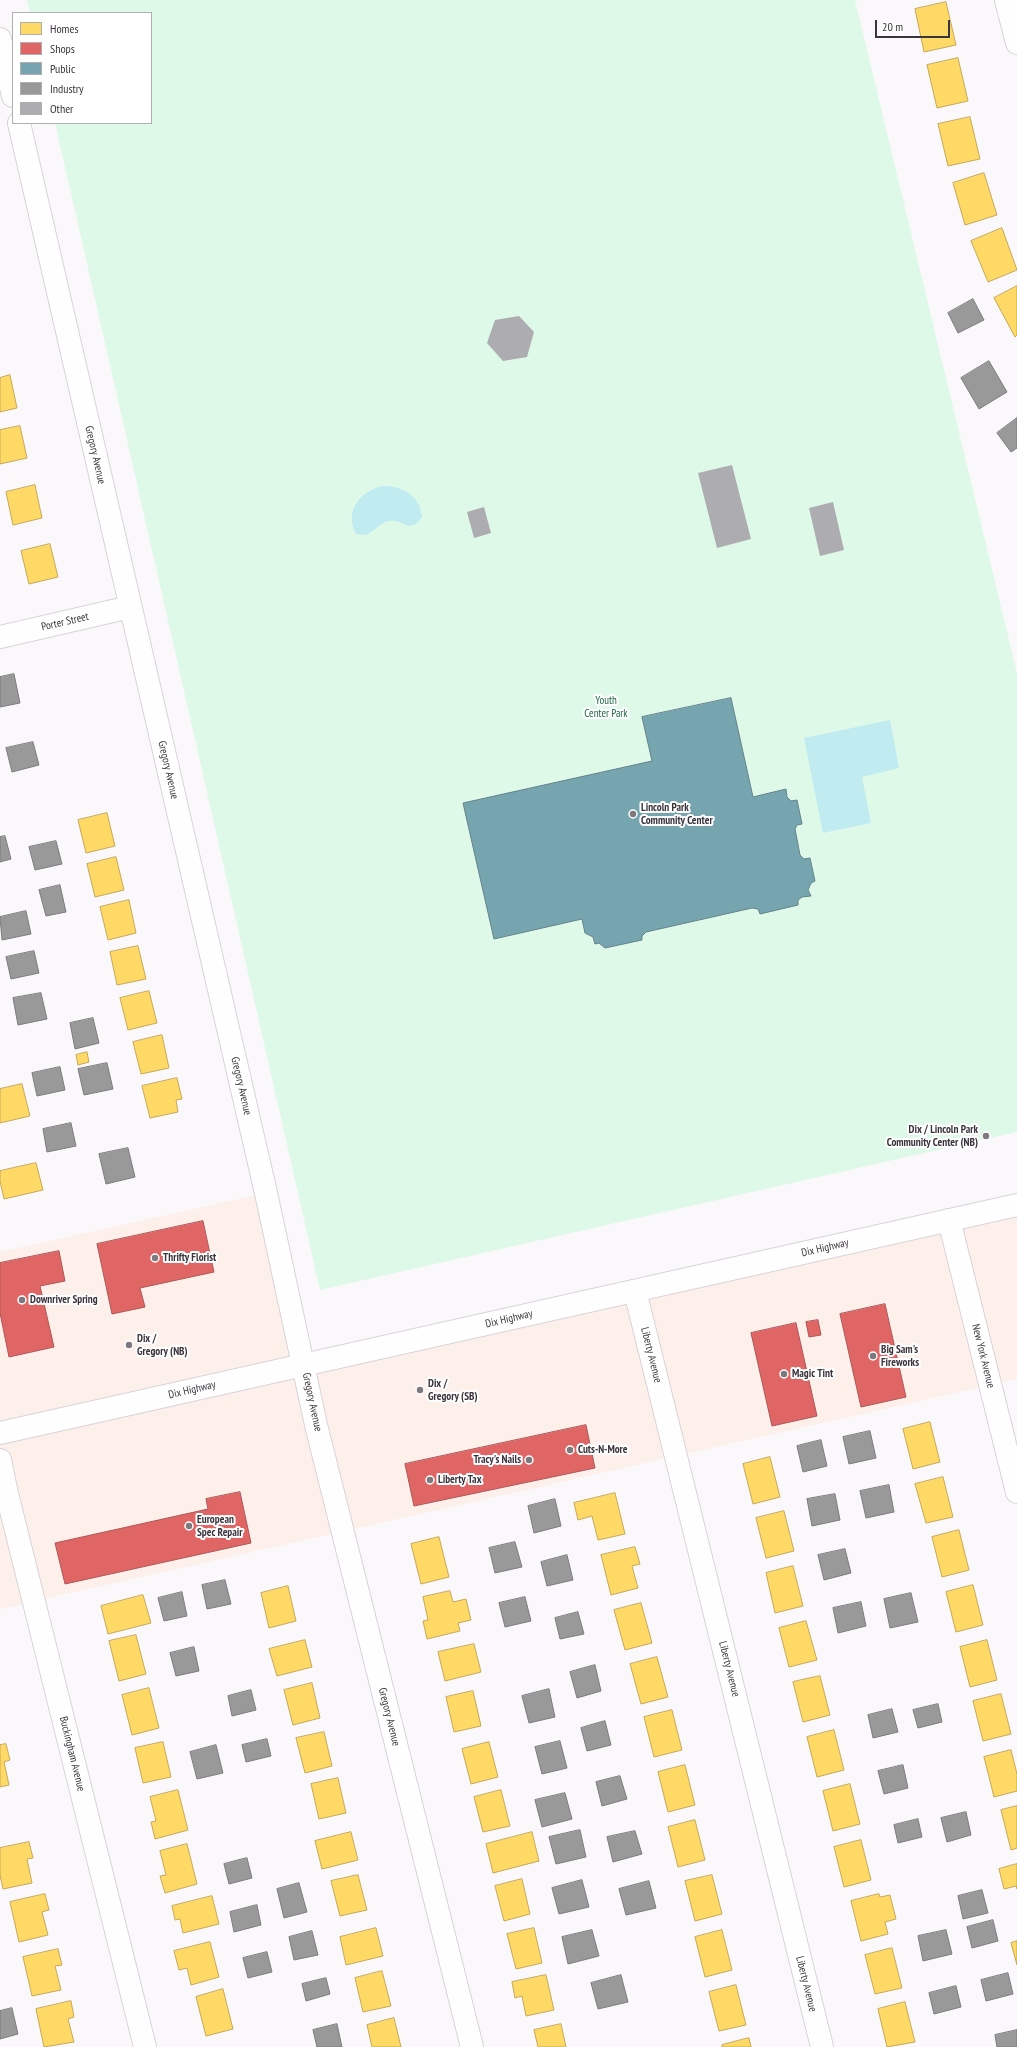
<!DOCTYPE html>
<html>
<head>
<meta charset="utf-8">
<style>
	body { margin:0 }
	#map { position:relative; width:1017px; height:2047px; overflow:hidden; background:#fbf8fc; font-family:"PT Sans Narrow",sans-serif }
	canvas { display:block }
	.legend { position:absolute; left:12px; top:12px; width:140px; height:112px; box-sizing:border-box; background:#fff; border:1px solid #b0aeb1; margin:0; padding:5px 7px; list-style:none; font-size:12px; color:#3a343c }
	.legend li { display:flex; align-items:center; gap:8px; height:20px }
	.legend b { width:20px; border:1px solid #b0aeb1 }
	.scale { position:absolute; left:875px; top:20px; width:75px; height:18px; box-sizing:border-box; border:2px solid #3a343c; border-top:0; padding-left:5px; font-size:12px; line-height:14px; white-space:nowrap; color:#3a343c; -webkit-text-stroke:3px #fff; paint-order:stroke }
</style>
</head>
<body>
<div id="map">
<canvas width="1017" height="2047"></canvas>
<ul class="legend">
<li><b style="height:11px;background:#ffd966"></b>Homes</li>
<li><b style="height:11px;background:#e06666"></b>Shops</li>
<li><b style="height:11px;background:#76a5af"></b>Public</li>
<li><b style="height:11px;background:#999"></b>Industry</li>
<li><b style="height:11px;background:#adacb1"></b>Other</li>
</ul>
<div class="scale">20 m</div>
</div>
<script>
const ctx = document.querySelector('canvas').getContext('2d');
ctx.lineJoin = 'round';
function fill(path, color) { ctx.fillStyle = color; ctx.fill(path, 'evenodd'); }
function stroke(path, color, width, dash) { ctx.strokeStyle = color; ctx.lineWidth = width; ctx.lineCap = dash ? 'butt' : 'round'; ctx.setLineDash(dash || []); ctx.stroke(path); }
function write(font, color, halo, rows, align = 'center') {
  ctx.font = font + ' "PT Sans Narrow",sans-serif'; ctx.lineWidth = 4; ctx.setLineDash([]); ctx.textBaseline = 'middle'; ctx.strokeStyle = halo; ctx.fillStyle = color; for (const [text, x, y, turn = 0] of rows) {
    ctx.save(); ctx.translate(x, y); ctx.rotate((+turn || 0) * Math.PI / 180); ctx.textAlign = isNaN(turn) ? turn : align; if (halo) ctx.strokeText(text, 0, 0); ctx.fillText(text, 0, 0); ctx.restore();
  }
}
fill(new Path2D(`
	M266 1193 304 1365 1017 1205V1379L0 1609V1252Z`), '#fdf0ea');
fill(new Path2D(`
	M27 0H855L1017 673V1132L320 1290 55 123H151V13H30Z`), '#dff9e9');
fill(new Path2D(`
	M383 486C403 486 420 496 422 517L416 524 408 526C387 515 384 523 367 535L356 534C344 511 360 491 383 486Z
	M890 720 899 768 862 777 871 823 823 833 804 738Z`), '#bfebf1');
const homes = new Path2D(`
	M946 2 956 45 924 52 915 9Z
	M958 58 968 101 937 108 927 65Z
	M970 117 980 159 948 166 938 124Z
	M984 173 997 215 965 225 953 183Z
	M1002 228 1017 270 988 282 971 241Z
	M1017 286V335L1015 337 994 298Z
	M10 375 17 408 0 412V378Z
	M20 426 27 458 0 464V430Z
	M35 485 42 518 13 525 6 492Z
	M50 544 58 577 29 584 21 551Z
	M107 813 115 846 86 853 78 820Z
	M116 857 124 890 95 897 87 864Z
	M129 900 136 933 108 940 100 907Z
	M138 946 146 979 117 985 110 952Z
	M149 991 157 1023 128 1030 120 998Z
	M162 1035 169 1068 141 1074 133 1042Z
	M87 1052 89 1062 78 1065 76 1055Z
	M177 1078 182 1099 176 1100 178 1112 150 1118 142 1086Z
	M22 1084 30 1116 0 1123V1089Z
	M36 1163 43 1190 4 1199 0 1181V1171Z
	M930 1422 940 1462 913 1469 903 1429Z
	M770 1457 780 1497 753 1504 743 1464Z
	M943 1477 953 1517 926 1523 915 1484Z
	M615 1493 625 1534 598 1540 592 1516 578 1520 574 1503Z
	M784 1511 794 1551 766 1558 756 1518Z
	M959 1530 969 1570 942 1577 932 1537Z
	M439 1537 449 1577 421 1584 411 1544Z
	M635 1547 640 1564 632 1566 638 1588 611 1595 601 1555Z
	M793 1566 803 1606 775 1613 766 1573Z
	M973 1585 983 1625 956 1632 946 1592Z
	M288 1586 296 1621 269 1628 261 1593Z
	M450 1591 453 1602 466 1599 471 1620 458 1623 460 1631 427 1639 423 1621 428 1620 423 1597Z
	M143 1595 151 1623 108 1634 101 1606Z
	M641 1603 652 1643 625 1650 614 1610Z
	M806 1621 817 1660 789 1667 779 1628Z
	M136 1635 146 1674 119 1681 109 1641Z
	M305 1640 312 1667 277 1676 269 1649Z
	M987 1640 997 1680 970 1687 960 1647Z
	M474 1644 481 1672 445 1681 438 1652Z
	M657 1657 668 1697 641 1704 630 1664Z
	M820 1676 830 1715 803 1722 793 1682Z
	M312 1683 320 1718 293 1725 284 1690Z
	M149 1688 159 1728 132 1735 122 1695Z
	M473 1691 481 1726 454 1732 446 1697Z
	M1001 1694 1011 1734 983 1741 973 1701Z
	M672 1710 682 1750 654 1757 644 1717Z
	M834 1730 844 1770 817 1777 807 1737Z
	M324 1732 332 1766 305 1773 296 1738Z
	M163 1742 171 1777 143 1783 135 1748Z
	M489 1742 498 1777 471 1784 462 1749Z
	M6 1744 10 1760 4 1762 9 1785 0 1787V1745Z
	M1011 1750 1017 1774V1791L994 1797 984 1757Z
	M685 1765 695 1805 668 1812 658 1772Z
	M338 1778 346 1813 319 1819 311 1784Z
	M850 1784 860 1824 833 1831 823 1791Z
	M178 1790 188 1830 155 1839 151 1822 156 1821 150 1797Z
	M501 1790 510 1826 483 1832 474 1797Z
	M1017 1806V1848L1011 1850 1001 1810Z
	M695 1820 705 1860 678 1867 668 1827Z
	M351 1832 358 1860 322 1869 315 1841Z
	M532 1832 539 1861 493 1873 486 1844Z
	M861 1840 871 1880 844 1887 834 1847Z
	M29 1842 33 1858 27 1859 32 1883 3 1889 0 1875V1848Z
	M187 1844 197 1884 165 1893 160 1876 166 1875 160 1851Z
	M1017 1864V1889L1016 1886 1004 1889 999 1869Z
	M358 1875 367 1910 340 1916 331 1881Z
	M712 1875 722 1914 695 1921 685 1881Z
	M522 1879 530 1914 504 1921 495 1886Z
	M45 1894 49 1910 42 1912 48 1935 19 1942 10 1902Z
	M879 1894 880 1897 890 1895 896 1919 885 1922 888 1934 861 1941 851 1901Z
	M212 1896 219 1924 183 1933 180 1919 175 1920 172 1906Z
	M376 1928 383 1956 346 1965 340 1937Z
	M534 1928 542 1963 516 1969 507 1934Z
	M722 1930 732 1970 705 1977 695 1937Z
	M1017 1941V1965L1011 1943Z
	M210 1942 219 1977 191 1985 187 1968 179 1970 174 1951Z
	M892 1948 902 1988 875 1994 865 1955Z
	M58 1949 62 1965 55 1966 61 1990 32 1996 23 1957Z
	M382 1971 391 2006 363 2012 355 1978Z
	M546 1975 554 2010 526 2016 522 1996 515 1998 512 1982Z
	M736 1985 746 2025 719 2031 709 1992Z
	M223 1989 233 2029 206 2036 196 1997Z
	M71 2001 74 2017 68 2019 74 2042 44 2047 36 2009Z
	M905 2002 915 2042 887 2047 878 2009Z
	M394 2018 401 2047H372L367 2025Z
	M561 2024 566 2047H538L534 2030Z
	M749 2038 751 2047H722V2045Z`);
fill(homes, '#ffd966');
stroke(homes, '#c4a859', 1);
const shops = new Path2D(`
	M203 1221 214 1272 140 1288 145 1307 112 1314 97 1244Z
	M59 1251 65 1281 40 1286 54 1347 9 1357 0 1313V1263Z
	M885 1304 906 1397 861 1407 840 1314Z
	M818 1320 821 1335 809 1337 806 1322Z
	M796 1323 817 1416 772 1426 751 1333Z
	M586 1425 595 1468 414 1506 405 1464Z
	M240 1492 251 1543 65 1584 55 1543 208 1509 206 1499Z`);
fill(shops, '#e06666');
stroke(shops, '#ae5759', 1);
const public = new Path2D(`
	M731 698 753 797 786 789 787 797 791 801 797 800 802 824 797 825 795 829 800 855 804 859 810 858 815 881 811 883 808 890 811 896 802 897 798 900V905L760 914 758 909 752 908 646 932 642 936V940L605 948 599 943 595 944 593 937 585 933 582 919 494 939 463 803 652 761 642 717Z`);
fill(public, '#76a5af');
stroke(public, '#64838c', 1);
const industry = new Path2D(`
	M973 299 984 320 958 333 948 313Z
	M989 361 1007 392 979 409 961 378Z
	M1017 418V448L1011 452 997 433Z
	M14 674 20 703 0 707V677Z
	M33 742 39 765 12 772 6 748Z
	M5 836 11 859 0 862V837Z
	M56 841 62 864 35 870 29 847Z
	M60 885 66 912 46 916 39 890Z
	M26 911 31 934 2 940 0 917Z
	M34 951 39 973 11 979 6 957Z
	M41 993 47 1019 18 1025 13 998Z
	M93 1018 99 1043 75 1049 70 1023Z
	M107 1063 113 1089 84 1095 78 1069Z
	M60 1067 65 1090 37 1096 32 1073Z
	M71 1123 76 1146 47 1152 43 1129Z
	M128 1148 135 1177 106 1184 99 1154Z
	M870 1431 876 1458 849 1464 843 1437Z
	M821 1440 827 1466 803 1472 797 1446Z
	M889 1485 894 1512 866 1518 860 1491Z
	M835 1494 840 1520 812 1526 807 1499Z
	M555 1499 561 1526 534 1533 528 1506Z
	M515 1542 522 1567 495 1573 489 1548Z
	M845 1549 851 1573 824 1580 818 1555Z
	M567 1555 573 1580 547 1586 541 1562Z
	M225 1580 231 1604 207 1609 202 1585Z
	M182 1592 187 1616 164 1621 158 1598Z
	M911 1593 918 1622 890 1628 884 1599Z
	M525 1597 531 1621 505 1627 499 1603Z
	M861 1602 866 1626 838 1633 833 1608Z
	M578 1612 584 1634 560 1639 555 1618Z
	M194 1647 199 1671 176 1676 170 1653Z
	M595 1665 601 1691 577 1698 570 1672Z
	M549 1689 555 1717 529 1723 522 1696Z
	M251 1690 256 1710 232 1716 228 1696Z
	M938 1704 942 1722 918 1728 913 1710Z
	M892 1709 898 1732 873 1738 868 1715Z
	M605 1721 611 1745 587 1751 581 1728Z
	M267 1739 271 1756 246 1762 242 1745Z
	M560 1741 567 1768 542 1774 535 1747Z
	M216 1745 223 1773 197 1779 190 1752Z
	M903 1765 908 1788 884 1794 878 1771Z
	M620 1776 627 1799 602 1806 596 1782Z
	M565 1793 572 1819 542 1827 535 1800Z
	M966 1812 971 1835 947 1842 941 1818Z
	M918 1819 922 1837 898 1843 894 1825Z
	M580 1830 586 1857 556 1864 549 1837Z
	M635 1831 642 1854 613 1862 607 1837Z
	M247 1858 252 1878 229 1884 224 1864Z
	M582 1880 589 1907 559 1914 552 1888Z
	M649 1881 656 1908 626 1915 619 1889Z
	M299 1883 307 1912 284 1918 277 1889Z
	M982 1890 988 1913 963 1919 958 1896Z
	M257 1905 261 1925 234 1932 230 1912Z
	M993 1920 998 1941 972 1948 967 1927Z
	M592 1930 599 1956 568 1964 562 1937Z
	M946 1930 952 1954 923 1961 918 1936Z
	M312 1931 318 1955 294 1960 289 1937Z
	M267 1952 272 1972 248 1978 243 1958Z
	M1008 1973 1013 1994 986 2001 981 1980Z
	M621 1975 628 2002 598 2009 591 1983Z
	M326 1978 330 1994 306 2001 302 1984Z
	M956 1986 961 2007 934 2014 929 1993Z
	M12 2008 18 2034 0 2039V2011Z
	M337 2024 342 2047H317L313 2030Z
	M1017 2030V2047H997L995 2035Z`);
fill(industry, '#999');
stroke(industry, '#7c7b7d', 1);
fill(new Path2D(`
	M519 316 534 332 527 357 503 361 487 343 495 320Z
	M732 465 751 539 717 548 698 473Z
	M833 502 844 550 820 556 809 508Z
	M484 507 491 533 474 538 467 512Z`), '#adacb1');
const minor = new Path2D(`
	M1006 0 1017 43
	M0 39 13 96
	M19 123 266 1193 316 1425 472 2047
	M0 637 130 607
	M949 1220 1017 1492
	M635 1291 822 2047
	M0 1460 7 1494 145 2047`);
const major = new Path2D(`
	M0 1433 1017 1205`);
stroke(minor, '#d8d3d9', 24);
stroke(major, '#d8d3d9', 24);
stroke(minor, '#fefeff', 22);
stroke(major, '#fefeff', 22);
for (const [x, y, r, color] of [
	[633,814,4,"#7e797f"],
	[986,1136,4,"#7e797f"],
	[155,1258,4,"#7e797f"],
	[22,1300,4,"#7e797f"],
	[129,1345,4,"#7e797f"],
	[873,1356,4,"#7e797f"],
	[784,1374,4,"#7e797f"],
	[420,1390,4,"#7e797f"],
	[570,1450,4,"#7e797f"],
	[529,1460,4,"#7e797f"],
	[430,1480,4,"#7e797f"],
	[189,1526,4,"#7e797f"]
]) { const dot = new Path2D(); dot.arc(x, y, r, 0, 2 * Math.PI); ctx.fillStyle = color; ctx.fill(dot); stroke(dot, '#fff', 1.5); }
write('11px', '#3a343c', '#fff', [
	["Gregory Avenue",95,455,77],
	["Porter Street",65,622,-13],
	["Gregory Avenue",168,770,77],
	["Gregory Avenue",241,1086,77],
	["Dix Highway",825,1248,-13],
	["Dix Highway",509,1319,-13],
	["Liberty Avenue",651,1355,76],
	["New York Avenue",983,1356,76],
	["Dix Highway",192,1390,-13],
	["Gregory Avenue",312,1402,78],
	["Liberty Avenue",729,1669,76],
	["Gregory Avenue",389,1717,76],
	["Buckingham Avenue",72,1754,76],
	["Liberty Avenue",806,1984,76]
]);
write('11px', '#196640', '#fff', [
	["Youth",606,701],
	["Center Park",606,714]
]);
write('bold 11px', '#3a343c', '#fff', [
	["Lincoln Park",641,808],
	["Community Center",641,821],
	["Dix / Lincoln Park",978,1130,"right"],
	["Community Center (NB)",978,1143,"right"],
	["Thrifty Florist",163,1258],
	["Downriver Spring",30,1300],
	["Dix /",137,1339],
	["Gregory (NB)",137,1352],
	["Big Sam's",881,1350],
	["Fireworks",881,1363],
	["Magic Tint",792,1374],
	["Dix /",428,1384],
	["Gregory (SB)",428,1397],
	["Cuts-N-More",578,1450],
	["Tracy's Nails",521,1460,"right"],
	["Liberty Tax",438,1480],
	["European",197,1520],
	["Spec Repair",197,1533]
], 'left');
</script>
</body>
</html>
